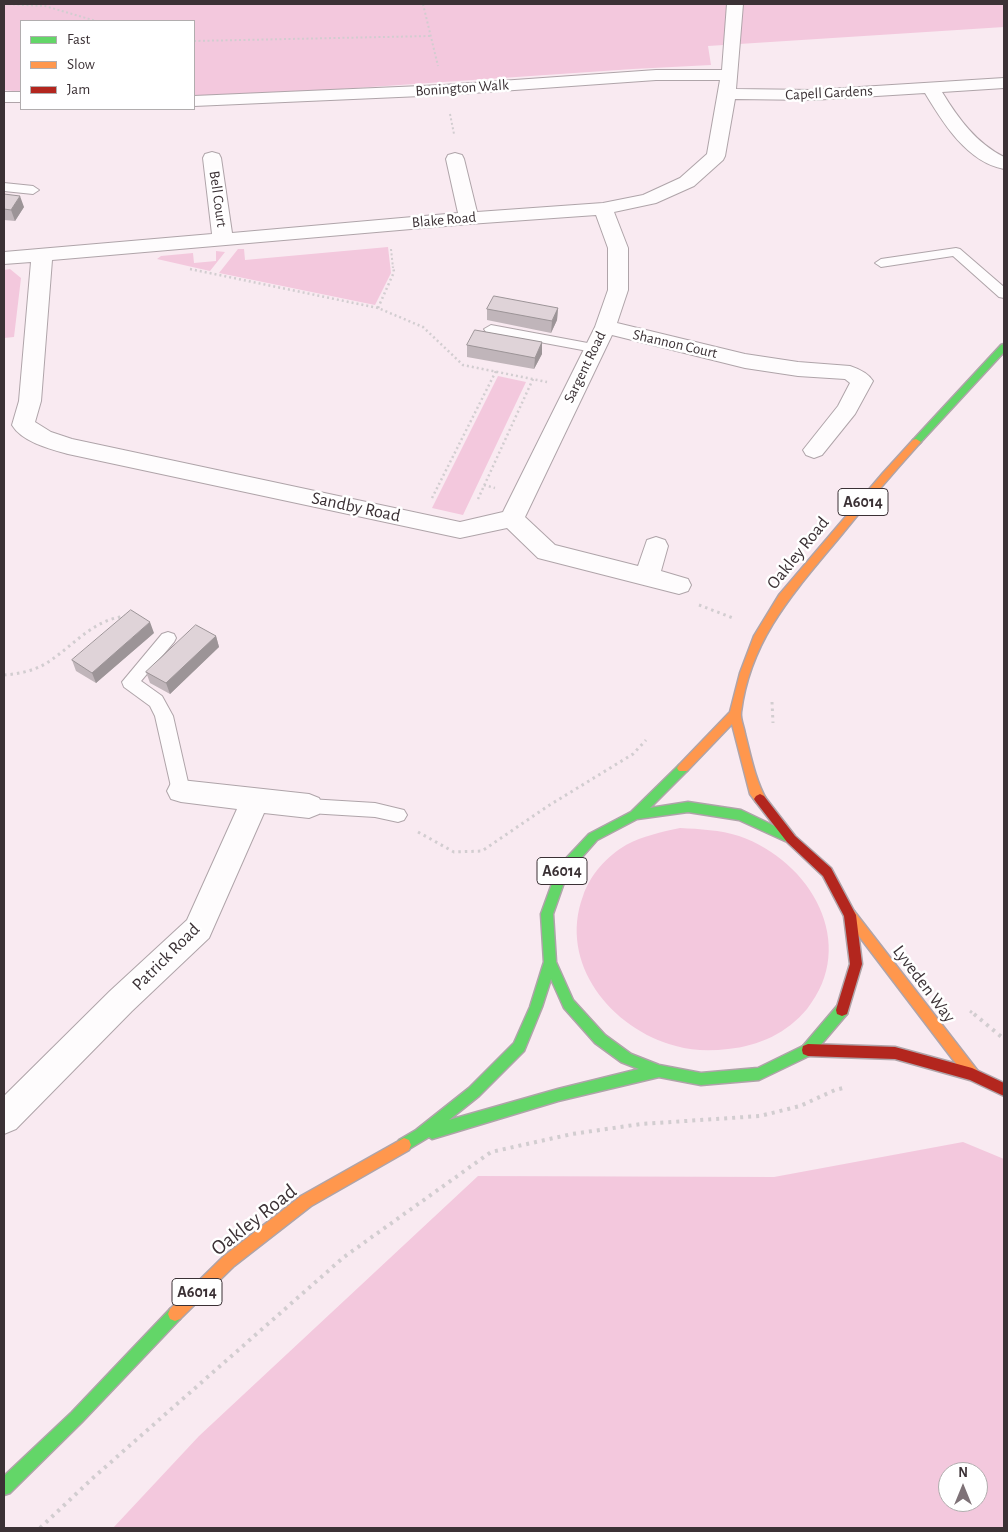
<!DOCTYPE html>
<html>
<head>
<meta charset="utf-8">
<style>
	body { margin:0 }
	#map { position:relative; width:1008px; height:1532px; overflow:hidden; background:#f9eaf1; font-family:"Alegreya Sans",sans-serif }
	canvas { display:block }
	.frame { position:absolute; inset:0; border:5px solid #3b3135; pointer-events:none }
	.legend { position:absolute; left:20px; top:20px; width:175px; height:90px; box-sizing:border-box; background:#fff; border:1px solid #b1adae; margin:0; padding:6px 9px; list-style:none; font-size:15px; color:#3b3135 }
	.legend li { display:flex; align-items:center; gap:10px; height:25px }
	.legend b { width:25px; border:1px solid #b1adae }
	.north { position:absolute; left:938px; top:1462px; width:50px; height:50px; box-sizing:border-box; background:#fff; border:1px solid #b1adae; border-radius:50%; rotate:0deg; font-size:14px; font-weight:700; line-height:20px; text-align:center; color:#3b3135 }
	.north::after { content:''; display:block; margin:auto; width:18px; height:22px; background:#7e7277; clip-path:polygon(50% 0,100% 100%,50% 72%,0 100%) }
</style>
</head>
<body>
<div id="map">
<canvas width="1008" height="1532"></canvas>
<div class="frame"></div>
<ul class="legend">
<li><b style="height:6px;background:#63d668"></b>Fast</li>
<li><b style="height:6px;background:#ff974d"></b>Slow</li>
<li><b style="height:6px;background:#b3261e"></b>Jam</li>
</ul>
<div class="north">N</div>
</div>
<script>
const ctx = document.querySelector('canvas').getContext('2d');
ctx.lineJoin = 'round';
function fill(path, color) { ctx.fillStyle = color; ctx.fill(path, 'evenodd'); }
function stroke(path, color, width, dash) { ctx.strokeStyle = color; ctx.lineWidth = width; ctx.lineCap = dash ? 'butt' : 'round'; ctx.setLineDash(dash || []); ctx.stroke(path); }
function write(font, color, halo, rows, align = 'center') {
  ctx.font = font + ' "Alegreya Sans",sans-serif'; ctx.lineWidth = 5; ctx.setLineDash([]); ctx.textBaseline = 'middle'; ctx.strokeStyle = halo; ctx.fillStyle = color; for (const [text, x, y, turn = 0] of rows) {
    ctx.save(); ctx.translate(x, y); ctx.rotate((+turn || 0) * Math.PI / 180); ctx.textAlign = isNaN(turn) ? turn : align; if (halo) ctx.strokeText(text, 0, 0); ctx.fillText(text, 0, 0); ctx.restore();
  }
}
fill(new Path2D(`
	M4 4H1004V27L708 46 711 65 633 69 254 95H194V21H21V92L4 90Z
	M388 247 391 273 375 305 219 273 238 249H244L245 260Z
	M216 251 225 252 210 271 157 259 161 256 193 253 194 263 216 261Z
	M10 269 21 278 14 337 4 338V270Z
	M498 376 526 382 463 515 432 508Z
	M680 828C700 829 720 830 739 836 811 861 859 944 807 1009 787 1033 759 1046 728 1049 711 1051 693 1051 676 1046 611 1029 558 963 583 896 590 875 607 856 626 845 643 836 661 832 680 828Z
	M963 1142 1004 1159V1528H113L199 1436 478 1176 774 1177ZM948 1472H978V1502H948Z`), '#f3c8dd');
const lane = new Path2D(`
	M4 183 33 186 39 190 33 194 4 191Z
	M956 248 960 249 1004 287V298L999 297 953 256 881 267 875 263 881 259Z
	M491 325 593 344 600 348 593 352 486 332 484 329Z
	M168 632 174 634 176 638 174 642 141 681 162 696 173 716 190 791 187 796 181 798 175 796 172 791 155 716 150 706 124 687 122 682 162 634Z
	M309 799 375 803 404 810 407 815 404 820 398 822 375 817 309 813 303 811 300 806 303 801Z`);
const street = new Path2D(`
	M727 4H743L736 89 812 90 1004 78V88L942 92C958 118 976 143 1004 157V169C967 162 943 123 925 93L812 100 735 99 725 156 723 160 694 186 656 203 614 212 628 248V290L617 323 745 354 798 362 850 366C859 369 868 373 873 381L855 414 822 455 814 458 806 455 803 450 838 406 850 383 845 379 798 376 745 368 612 335 525 517 555 545 638 566 647 540 656 537 665 540 668 546 661 571 688 579 691 585 688 591 679 594 538 558 507 528 460 538 68 454C50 449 22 442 12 425L19 401 31 262 4 264V252L212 234 203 158 205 154 212 152 219 154 221 158 232 233 458 213 446 159 448 155 455 153 462 155 464 159 477 212 603 203 643 195 680 178 707 154 720 80H656L444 95 194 106V96L444 85 656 70H722ZM596 215 608 248V290L595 327 503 512 460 522 72 439 51 432 35 422 41 401 52 260 469 224Z
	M4 92H21V102H4Z
	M181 780 309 794 319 798 323 806 319 814 309 818 264 813 209 938 132 1011 16 1129 4 1134V1096L110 991 187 920 237 809 181 802 171 799 167 791 171 783Z`);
const fast = new Path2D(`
	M1004 344V352L919 444H913V440L1001 345Z
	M683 763 687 765 689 768 687 771 650 808 688 802 741 810 789 833 791 836 789 839 785 841 739 820 688 812 637 819 597 840 567 874 553 914 556 962 573 1000 605 1035 631 1054 659 1065 701 1073 758 1068 803 1046 837 1006 842 1004 847 1006 848 1010 847 1014 813 1054 759 1080 701 1085 659 1077 558 1101 432 1139 429 1137 404 1152 399 1150 397 1145 399 1140 416 1130 469 1088 514 1043 530 1007 544 962 541 914 558 867 589 834 631 812 679 765ZM551 979 564 1008 595 1043 621 1062 639 1069 558 1089 449 1120 479 1096 524 1051 542 1007Z
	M175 1307 180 1309 182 1314 180 1319 82 1422 10 1493 4 1495V1476L72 1412 170 1309Z`);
const slow = new Path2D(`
	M916 439 921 442 919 444C891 475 864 507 838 539 793 593 750 640 741 712 740 719 744 727 745 734 751 757 755 779 766 799L764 802H756L750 794 732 724 687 771H679L677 768 679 765 730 712 740 673 754 636 779 595 883 473 913 440Z
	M850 910 854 911 977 1070 979 1074 977 1078 972 1080 967 1078 846 919 844 915 846 911Z
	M404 1138 409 1140 411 1145 409 1150 311 1206 234 1266 180 1319 175 1321 170 1319 168 1314 170 1309 224 1256 301 1196Z`);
const jam = new Path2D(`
	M760 794 764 796 795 836 831 868 856 915 862 964 847 1014 842 1016 837 1014 836 1010 850 964 844 916 823 876 787 842 756 802 754 799 756 796Z
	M808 1044 895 1047 972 1068 1004 1083V1096L970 1080 895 1059 808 1056 803 1054 802 1050 803 1046Z`);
stroke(lane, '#afa4a9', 2);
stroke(street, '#afa4a9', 2);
stroke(fast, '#afa4a9', 3);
stroke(slow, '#afa4a9', 3);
stroke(jam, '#afa4a9', 3);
stroke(new Path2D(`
	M4 4 45 6 96 21
	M423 4 438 66
	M194 41 431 36
	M450 114 454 134
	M391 249 393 268`), '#d2cdd0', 2, [2, 2.5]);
stroke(new Path2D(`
	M190 269 378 308 423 327 463 365 547 382
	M378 308 394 272 393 266
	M484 485 495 488
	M432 498 496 371
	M478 499 533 379`), '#d2cdd0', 2.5, [2, 3]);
stroke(new Path2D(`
	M699 605 733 618
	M4 675C18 674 33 671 45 664 73 647 92 619 127 616
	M772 702 773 723
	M418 832 454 852 482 851 548 806 633 754 646 740
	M970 1011 975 1015`), '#d2cdd0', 3, [2.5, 4]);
stroke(new Path2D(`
	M974 1014 1004 1039
	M40 1528 94 1477 344 1257 491 1152 572 1134 641 1124 760 1116 800 1106 835 1090 847 1087`), '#d2cdd0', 4, [3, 5]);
fill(lane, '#fefcfd');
fill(street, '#fefcfd');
fill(fast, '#63d668');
fill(slow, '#ff974d');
fill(jam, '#b3261e');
fill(new Path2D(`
	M4 194 24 207 15 221 4 220Z
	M558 308 557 320 551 333 487 320V309Z
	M542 342V354L534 369 467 357V345Z
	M154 633 96 683 76 671 72 660Z
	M216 636 219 647 170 694 150 683 146 672Z`), '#c0b5ba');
fill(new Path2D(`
	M20 196 24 207 15 221 11 210Z
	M558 308 557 320 551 333 552 321Z
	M542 342V354L534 369 535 358Z
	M150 622 154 633 96 683 92 673Z
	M216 636 219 647 170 694 166 683Z`), '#9c9497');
const building = new Path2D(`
	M4 194 20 196 11 210 4 209Z
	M494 296 558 308 552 321 487 309Z
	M475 330 542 342 535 358 467 345Z
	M131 610 150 622 92 673 72 660Z
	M196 625 216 636 166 683 146 672Z`);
fill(building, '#dfd3d8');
stroke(building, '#9c9497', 1);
write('15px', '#3b3135', '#fff', [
	["Bonington Walk",462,88,-4],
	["Capell Gardens",829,93,-3],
	["Bell Court",218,199,82],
	["Blake Road",444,220,-5],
	["Shannon Court",675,344,13],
	["Sargent Road",585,367,-64]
]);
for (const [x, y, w] of [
	[863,502,50],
	[562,871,50],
	[197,1292,50]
]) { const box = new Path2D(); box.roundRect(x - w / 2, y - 13.5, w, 27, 4); ctx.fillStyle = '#fff'; ctx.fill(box); stroke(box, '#3b3135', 1); }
write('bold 16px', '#3b3135', null, [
	["A6014",863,502],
	["A6014",562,871],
	["A6014",197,1292]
]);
write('18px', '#3b3135', '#fff', [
	["Sandby Road",356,507,12],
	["Oakley Road",798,553,-51],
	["Patrick Road",166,957,-45],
	["Lyveden Way",924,984,53]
]);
write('21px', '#3b3135', '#fff', [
	["Oakley Road",254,1220,-38]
]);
</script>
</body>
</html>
